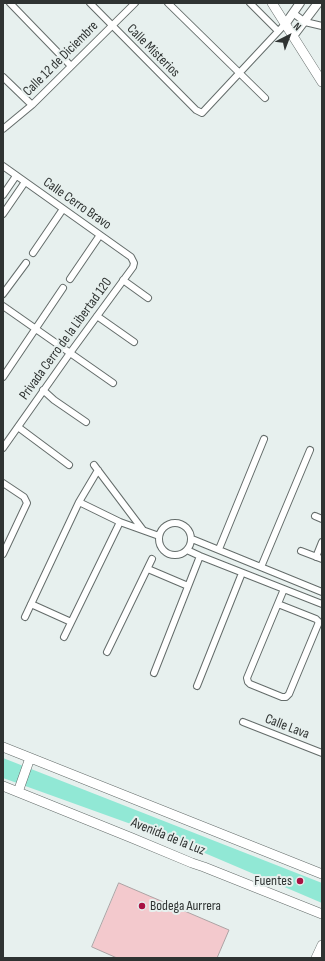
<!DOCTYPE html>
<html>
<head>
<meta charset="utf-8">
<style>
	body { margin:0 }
	#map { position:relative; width:325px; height:961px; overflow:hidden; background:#e7f0ee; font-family:"Sofia Sans Condensed",sans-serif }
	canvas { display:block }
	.frame { position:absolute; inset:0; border:4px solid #2f3332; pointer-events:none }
	.north { position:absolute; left:269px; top:16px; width:40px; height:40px; -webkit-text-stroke:3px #e7f0ee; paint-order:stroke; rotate:42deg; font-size:11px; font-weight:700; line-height:16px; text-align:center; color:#2f3332 }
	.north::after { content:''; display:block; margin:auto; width:14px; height:18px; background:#2f3332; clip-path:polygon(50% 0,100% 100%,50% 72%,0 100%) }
</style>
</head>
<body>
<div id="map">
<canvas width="325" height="961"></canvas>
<div class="frame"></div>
<div class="north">N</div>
</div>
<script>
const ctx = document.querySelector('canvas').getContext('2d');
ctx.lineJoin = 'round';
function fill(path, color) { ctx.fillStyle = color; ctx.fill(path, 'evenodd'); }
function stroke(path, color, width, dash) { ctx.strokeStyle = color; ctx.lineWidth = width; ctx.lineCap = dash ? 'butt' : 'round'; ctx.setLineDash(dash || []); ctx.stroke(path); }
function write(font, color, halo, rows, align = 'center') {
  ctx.font = font + ' "Sofia Sans Condensed",sans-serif'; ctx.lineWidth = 4; ctx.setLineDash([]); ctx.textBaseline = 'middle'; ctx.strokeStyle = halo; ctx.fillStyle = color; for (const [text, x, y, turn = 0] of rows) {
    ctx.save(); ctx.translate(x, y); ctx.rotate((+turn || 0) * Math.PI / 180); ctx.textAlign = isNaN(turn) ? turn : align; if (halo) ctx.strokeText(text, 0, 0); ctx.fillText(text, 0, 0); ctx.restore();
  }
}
fill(new Path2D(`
	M3 758 322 883V903L167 837 3 778Z`), '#91e8d5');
const building = new Path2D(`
	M119 883 229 930 217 958H117L92 947Z`);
fill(building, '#f3c9cd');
stroke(building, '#aca3a4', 1);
const minor = new Path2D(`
	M10 3 71 66
	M90 3 196 110 202 113 286 23
	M168 3 265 98
	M250 3 278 31
	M293 13 305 22 322 26
	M3 77 32 105
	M3 129 32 105 135 3
	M3 166 131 257 134 263 133 267 70 353 3 448
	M3 195 16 176
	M3 214 25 182
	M33 253 63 209
	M70 279 100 235
	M123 280 148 298
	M3 294 26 263
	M3 306 113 383
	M97 316 134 342
	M3 377 63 288
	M43 390 54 400 86 422
	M18 427 69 465
	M94 465 143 530
	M3 483 24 497 27 503 3 554
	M79 502 120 522 159 536
	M315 516 322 519
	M159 539a16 16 0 1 1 32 0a16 16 0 1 1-32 0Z
	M192 539 322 592
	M219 549 264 439
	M187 550 200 556 322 604
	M301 551 322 559
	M316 557 322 542
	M261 567 310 450
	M148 569 188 586
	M31 604 71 622
	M278 604 316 619 319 622 289 694 286 697H282L250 684 248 682 247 678 284 589
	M25 617 79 502 98 470
	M64 637 120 522
	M107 652 152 559
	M154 673 200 556
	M197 686 242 573
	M243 722 322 753`);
const tertiary = new Path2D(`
	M286 23 300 3
	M293 36 318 3`);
const secondary = new Path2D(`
	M272 3 322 82
	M3 747 322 874
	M3 786 132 838 192 863 204 867 322 914
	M18 792 30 758
	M316 958 322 945`);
stroke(minor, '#646c6a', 8);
stroke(tertiary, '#646c6a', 10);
stroke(secondary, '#646c6a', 10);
stroke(minor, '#fff', 6);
stroke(tertiary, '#fff', 8);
stroke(secondary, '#fff', 9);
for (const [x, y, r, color] of [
	[300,881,4,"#a81143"],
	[142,906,4,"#a81143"]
]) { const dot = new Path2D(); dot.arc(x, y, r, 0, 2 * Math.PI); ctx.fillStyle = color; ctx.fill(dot); stroke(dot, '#e7f0ee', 1.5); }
write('14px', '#2f3332', '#e7f0ee', [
	["Calle Misterios",153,51,45],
	["Calle 12 de Diciembre",61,59,-45],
	["Calle Cerro Bravo",77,204,35],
	["Privada Cerro de la Libertad 120",66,339,-54],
	["Calle Lava",287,727,21],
	["Avenida de la Luz",168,837,22]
]);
write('14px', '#2f3332', '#e7f0ee', [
	["Fuentes",292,881],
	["Bodega Aurrera",150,906,"left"]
], 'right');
</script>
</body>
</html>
